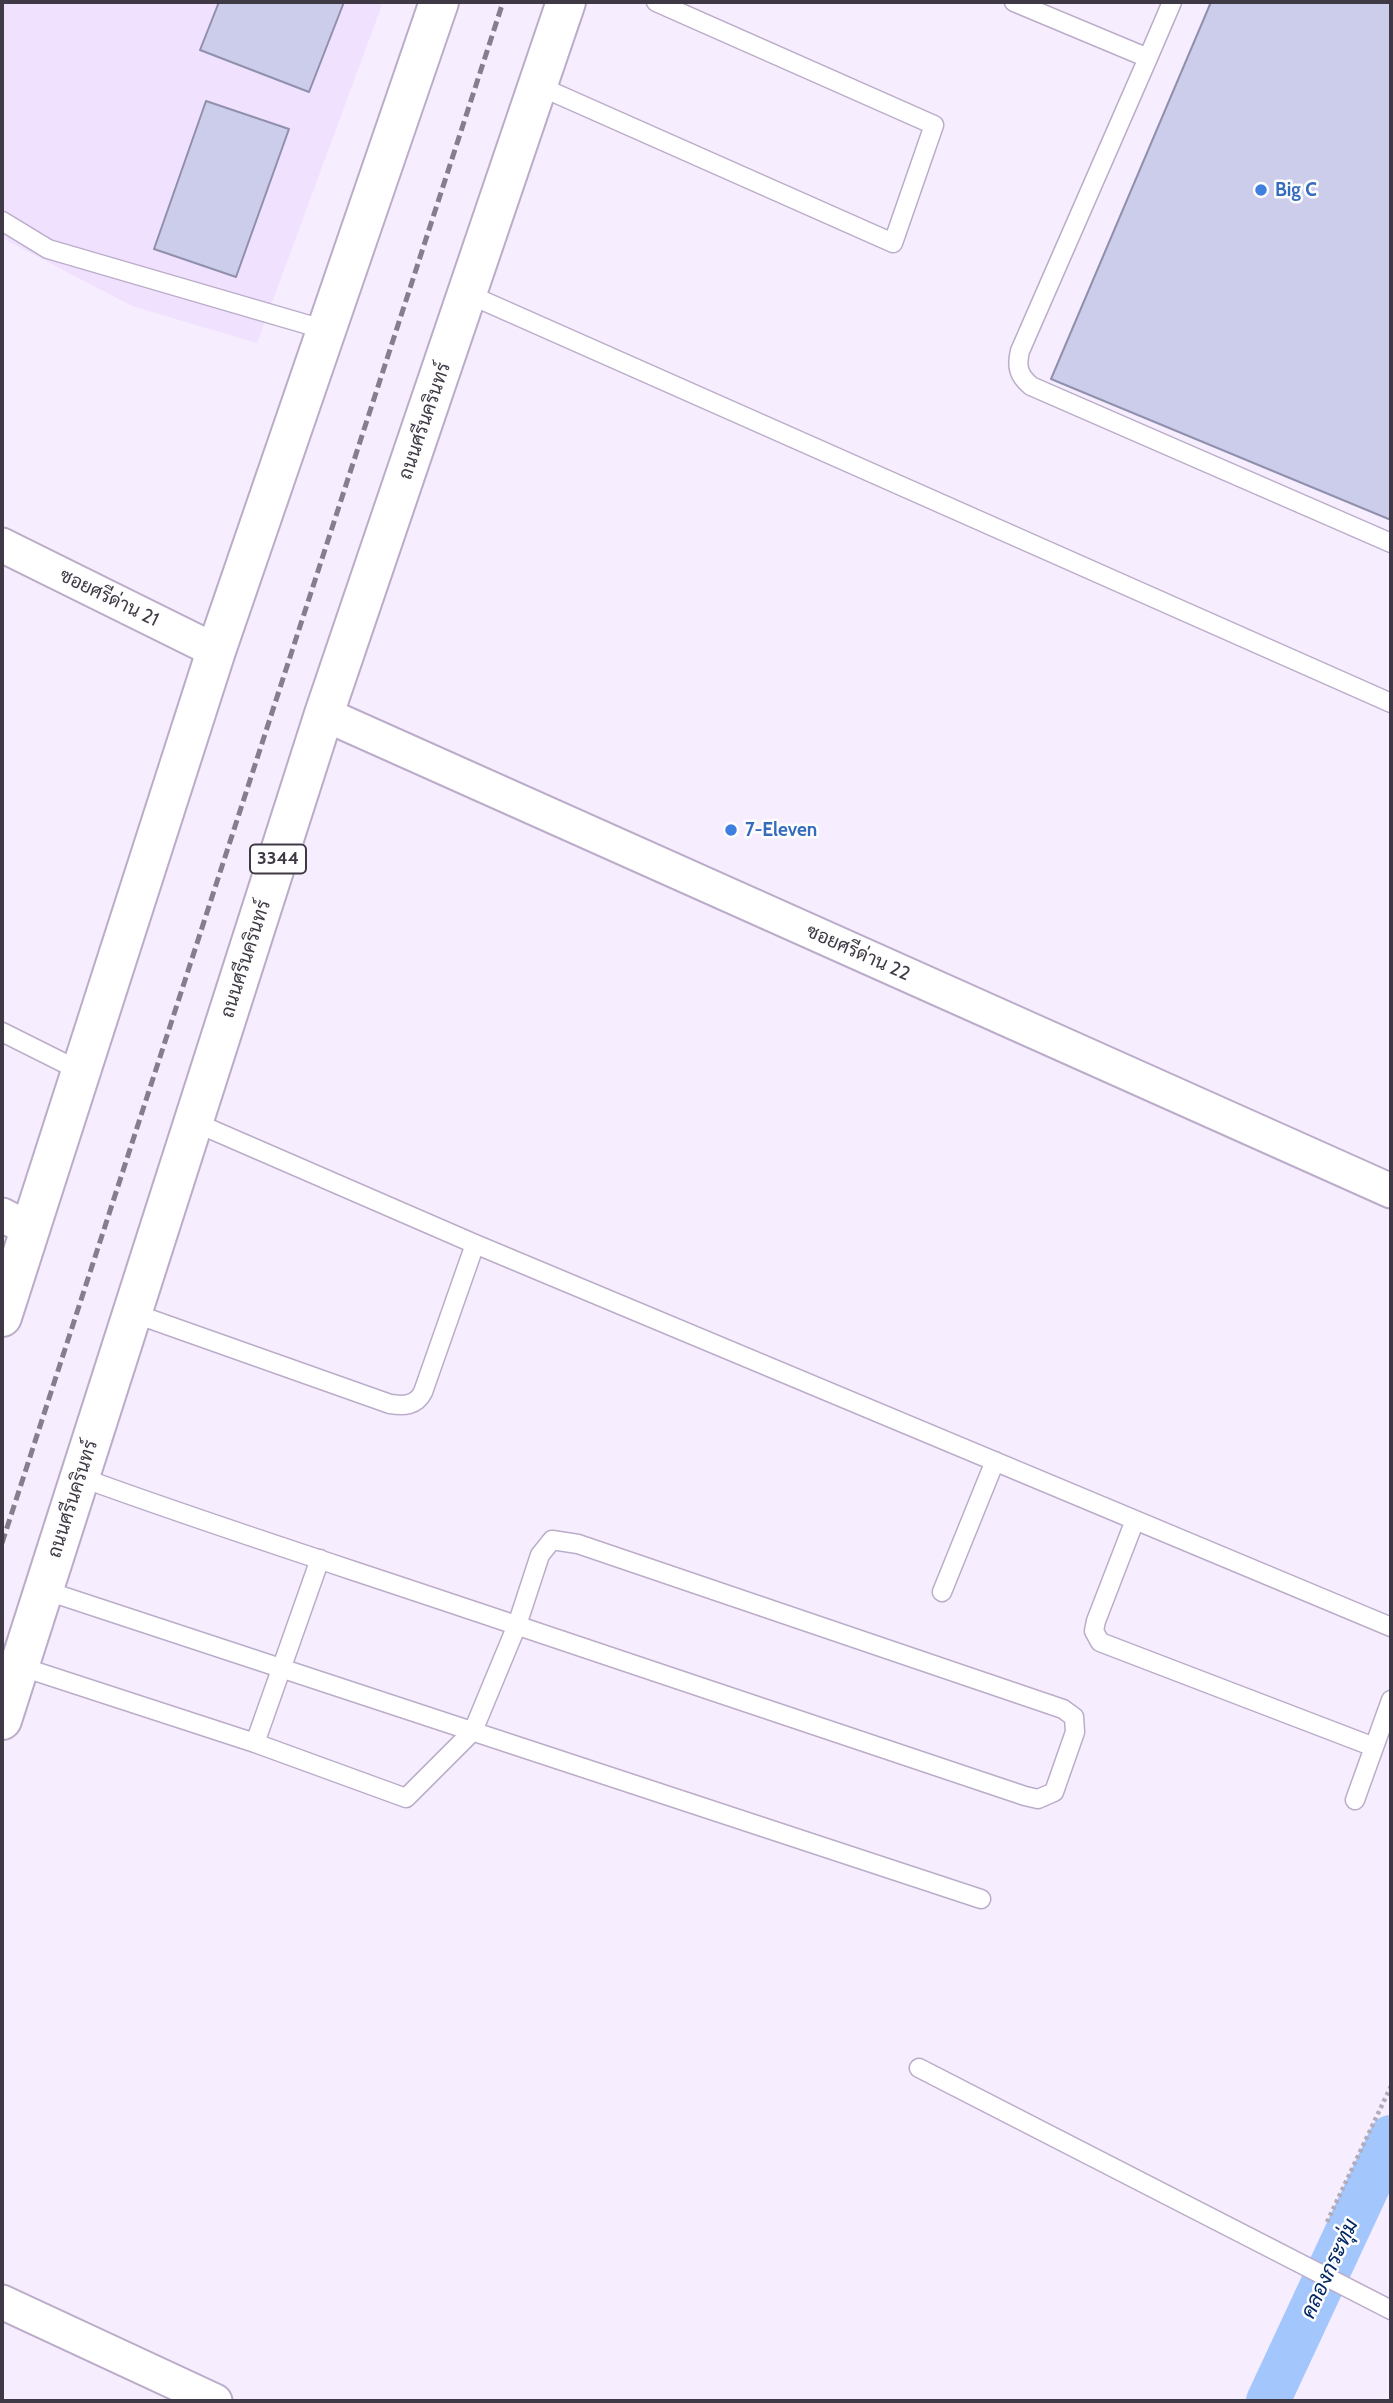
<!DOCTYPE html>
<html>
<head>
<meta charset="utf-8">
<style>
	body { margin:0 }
	#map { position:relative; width:1393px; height:2403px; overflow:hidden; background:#f6edff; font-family:Cabin,sans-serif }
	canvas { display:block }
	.frame { position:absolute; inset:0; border:4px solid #3f3945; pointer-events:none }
</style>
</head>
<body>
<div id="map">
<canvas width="1393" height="2403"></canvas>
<div class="frame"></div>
</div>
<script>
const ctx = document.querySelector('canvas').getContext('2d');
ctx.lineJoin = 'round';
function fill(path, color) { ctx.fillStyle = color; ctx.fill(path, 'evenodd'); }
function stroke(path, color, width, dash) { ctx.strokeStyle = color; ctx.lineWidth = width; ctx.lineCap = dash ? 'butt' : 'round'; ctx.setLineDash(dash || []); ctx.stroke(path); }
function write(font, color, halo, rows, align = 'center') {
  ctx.font = font + ' Cabin,Sarabun,sans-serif'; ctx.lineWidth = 5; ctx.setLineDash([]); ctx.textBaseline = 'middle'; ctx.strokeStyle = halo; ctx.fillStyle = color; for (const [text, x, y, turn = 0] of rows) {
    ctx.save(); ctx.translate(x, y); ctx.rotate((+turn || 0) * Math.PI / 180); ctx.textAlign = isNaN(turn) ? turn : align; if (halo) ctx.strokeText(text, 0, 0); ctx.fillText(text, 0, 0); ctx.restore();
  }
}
fill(new Path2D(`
	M2 2H383L257 343 132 306 2 238Z`), '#f0e1ff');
stroke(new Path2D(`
	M1268 2401 1391 2137`), '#a3c6fc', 44);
const building = new Path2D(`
	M219 2H344L309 92 200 50Z
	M1211 2H1391V520L1051 379Z
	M206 101 289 129 236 277 154 249Z`);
fill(building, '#cccdeb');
stroke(building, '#9090ad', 2);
const service = new Path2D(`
	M1014 2 1148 58 1020 351C1016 367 1019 376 1031 386L1391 543
	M1148 58 1172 2
	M539 86 893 243 934 125 656 2
	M2 221 48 249 326 330
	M468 294 1391 703
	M2 1032 80 1071
	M194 1122 475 1244 1391 1627
	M133 1313 390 1404C404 1406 416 1406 423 1392L475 1244
	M80 1477C211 1525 344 1567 477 1612 659 1673 842 1734 1025 1796L1038 1799 1054 1792 1075 1732 1074 1717 1063 1709 578 1544 552 1540 540 1555 517 1625 473 1731 406 1798 255 1743 320 1559
	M1135 1520 1096 1621 1094 1631 1100 1642 1374 1747
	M44 1590 981 1899
	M942 1592 995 1461
	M19 1666 255 1743
	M1355 1800 1391 1700
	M919 2068 1391 2310`);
const minor = new Path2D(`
	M2 545 216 651
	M324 714 1391 1191
	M2 1215 29 1229
	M2 2302 215 2401`);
const primary = new Path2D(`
	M2 1317 216 651 439 2
	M2 1720 324 714 566 2`);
stroke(service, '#bbadc9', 21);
stroke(minor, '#bbadc9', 37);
stroke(primary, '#bbadc9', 42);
stroke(new Path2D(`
	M1327 2222 1391 2086`), '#b2abba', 4.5, [3.5, 3.5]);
stroke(service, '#fff', 18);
stroke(minor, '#fff', 33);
stroke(primary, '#fff', 38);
stroke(new Path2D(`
	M2 1543 503 2`), '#867e8d', 5, [10, 5]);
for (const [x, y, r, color] of [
	[1261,190,7,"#3f7fe0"],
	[731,830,7,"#3f7fe0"]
]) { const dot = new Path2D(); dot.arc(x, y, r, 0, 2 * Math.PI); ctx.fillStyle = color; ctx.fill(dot); stroke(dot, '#fefefe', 2.5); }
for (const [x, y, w] of [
	[278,859,56]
]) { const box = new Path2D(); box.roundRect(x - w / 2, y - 14.5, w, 29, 5); ctx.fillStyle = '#fefefe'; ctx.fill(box); stroke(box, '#3f3945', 2); }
write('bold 18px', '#3f3945', null, [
	["3344",278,859]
]);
write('bold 19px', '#366cbe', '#fefefe', [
	["Big C",1275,190],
	["7-Eleven",745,830]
], 'left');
write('19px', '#3f3945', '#fefefe', [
	["ถนนศรีนครินทร์",425,421,-71],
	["ซอยศรีด่าน 21",109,598,26],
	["ซอยศรีด่าน 22",858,953,24],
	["ถนนศรีนครินทร์",246,959,-72],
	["ถนนศรีนครินทร์",73,1499,-72]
]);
write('italic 21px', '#002764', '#fefefe', [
	["คลองกระทุ่ม",1330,2269,-65]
]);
</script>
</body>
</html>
